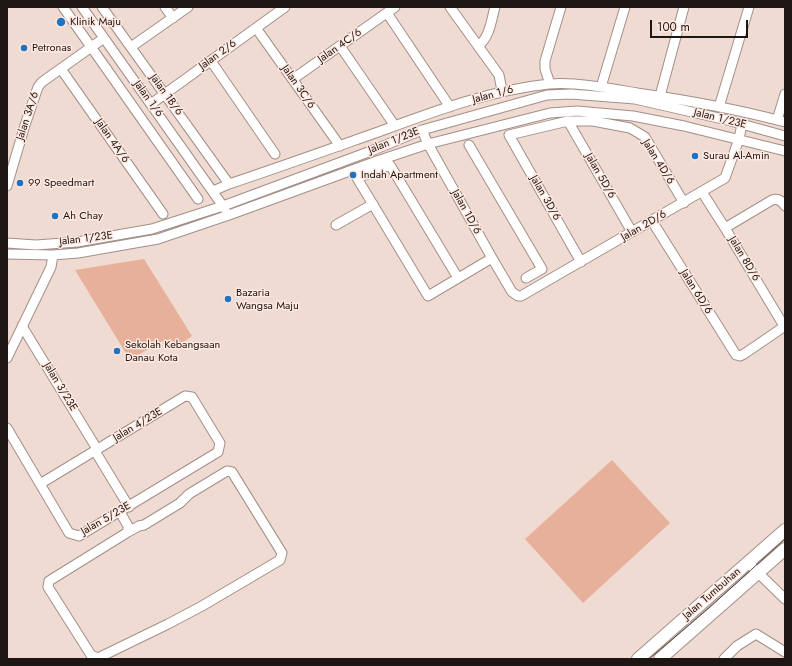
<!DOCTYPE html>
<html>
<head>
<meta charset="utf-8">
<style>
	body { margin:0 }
	#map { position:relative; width:792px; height:666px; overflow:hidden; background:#f0dbd3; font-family:Jost,sans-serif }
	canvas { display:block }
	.frame { position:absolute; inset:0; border:8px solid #1d1613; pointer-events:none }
	.scale { position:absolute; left:650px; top:20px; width:98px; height:18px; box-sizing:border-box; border:2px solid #1d1613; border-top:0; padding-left:5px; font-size:12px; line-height:14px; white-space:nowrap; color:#1d1613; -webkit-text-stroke:3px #fee8e0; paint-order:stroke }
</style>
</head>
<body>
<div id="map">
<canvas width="792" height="666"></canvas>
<div class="frame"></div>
<div class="scale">100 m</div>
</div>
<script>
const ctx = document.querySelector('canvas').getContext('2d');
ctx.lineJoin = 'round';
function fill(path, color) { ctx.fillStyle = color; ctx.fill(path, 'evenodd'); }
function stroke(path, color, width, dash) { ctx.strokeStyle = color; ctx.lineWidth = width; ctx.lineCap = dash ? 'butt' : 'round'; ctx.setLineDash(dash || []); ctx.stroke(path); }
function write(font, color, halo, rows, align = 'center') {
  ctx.font = font + ' Jost,sans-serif'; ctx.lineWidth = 3; ctx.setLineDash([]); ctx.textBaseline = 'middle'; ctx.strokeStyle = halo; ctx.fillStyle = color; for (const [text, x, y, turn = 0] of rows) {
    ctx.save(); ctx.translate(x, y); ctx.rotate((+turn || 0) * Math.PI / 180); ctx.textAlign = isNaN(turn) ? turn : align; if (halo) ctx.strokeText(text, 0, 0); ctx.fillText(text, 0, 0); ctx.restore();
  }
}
fill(new Path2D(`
	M144 259 192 336 174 349 162 341 130 360 75 270Z
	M612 460 670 523 583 603 525 539Z`), '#e7b09b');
const minor = new Path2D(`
	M63 7 198 199
	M82 7 225 209
	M102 7 229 184
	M165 7 173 18
	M450 7 499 75 502 91
	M387 13 450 107
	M256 28 340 146
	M340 46 395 126
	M478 46C490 37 491 21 495 7
	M131 47 188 7
	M211 61 275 154
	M61 69 163 214
	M293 79 395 7
	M550 84 545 69V61L561 7
	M601 87 625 7
	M660 96 684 7
	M151 104 285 7
	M719 107 749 7
	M777 120 785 94
	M568 121 632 232
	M422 130 428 144 492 258 512 292 518 296H521L725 178 739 139 742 124
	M469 145 542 269 526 278
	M7 186 25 125 38 87 42 82 104 38
	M213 191 229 184C280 167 330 149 381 131 435 111 491 90 549 84 578 82 608 88 637 93 686 100 736 109 785 122
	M702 192 725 228 784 326
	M652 221 736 355 740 356 744 354 785 326
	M336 225 373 204
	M725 228 772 200C778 198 782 201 785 206
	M7 243 36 245 77 242 152 229 223 206 371 151 422 130 547 95 571 94 635 99 727 120 785 136
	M7 254 53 255 78 253 158 239 229 215 377 161 428 144 550 113 577 111 633 116 684 126 785 151
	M581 262 509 135 568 121H593L630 128 645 137 684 203
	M458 278 390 165 357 178 428 296 487 261 492 258
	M22 326 97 449
	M7 358 51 267 53 255
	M7 428 69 533 79 536 218 452 220 443 192 397 185 396 40 484
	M95 451 129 507
	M227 471 232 472 282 553 280 560 202 606 168 624 98 658 91 655 48 587 49 581 128 532 139 526 144 525 180 503 189 494Z
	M120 512 128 526V532
	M748 563 785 599
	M724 659 737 646 756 634 785 652`);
const major = new Path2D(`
	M638 659 785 530
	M660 659 785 549`);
stroke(minor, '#a38f88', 11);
stroke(major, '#a38f88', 14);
stroke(minor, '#fff', 9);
stroke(major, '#fff', 12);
stroke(new Path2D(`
	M649 659 709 608 785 539`), '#564b47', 1);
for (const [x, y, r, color] of [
	[61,22,5,"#2073c1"],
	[24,48,4,"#2073c1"],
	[695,156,4,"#2073c1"],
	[353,175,4,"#2073c1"],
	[20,183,4,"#2073c1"],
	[55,216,4,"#2073c1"],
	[228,299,4,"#2073c1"],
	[117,351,4,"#2073c1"]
]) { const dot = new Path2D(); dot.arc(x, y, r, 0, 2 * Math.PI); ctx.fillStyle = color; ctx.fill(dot); stroke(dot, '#fee8e0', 1.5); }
write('11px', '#1d1613', '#fee8e0', [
	["Klinik Maju",70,22],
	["Petronas",32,48],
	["Surau Al-Amin",703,156],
	["Indah Apartment",361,175],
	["99 Speedmart",28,183],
	["Ah Chay",63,216],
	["Bazaria",236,293],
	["Wangsa Maju",236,306],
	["Sekolah Kebangsaan",125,345],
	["Danau Kota",125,358]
], 'left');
write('11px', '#1d1613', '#fee8e0', [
	["Jalan 4C/6",340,46,-35],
	["Jalan 2/6",218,55,-36],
	["Jalan 3C/6",298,87,55],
	["Jalan 1B/6",166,95,54],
	["Jalan 1/6",493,95,-15],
	["Jalan 1/6",148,99,54],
	["Jalan 3A/6",28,116,-72],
	["Jalan 1/23E",720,119,14],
	["Jalan 4A/6",112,141,55],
	["Jalan 1/23E",394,141,-22],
	["Jalan 4D/6",658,162,58],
	["Jalan 5D/6",600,176,60],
	["Jalan 3D/6",545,198,60],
	["Jalan 1D/6",466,212,61],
	["Jalan 2D/6",644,226,-30],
	["Jalan 1/23E",86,239,-7],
	["Jalan 8D/6",744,259,59],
	["Jalan 6D/6",696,292,58],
	["Jalan 3/23E",60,387,59],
	["Jalan 4/23E",138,425,-31],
	["Jalan 5/23E",106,519,-30],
	["Jalan Tumbuhan",712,594,-41]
]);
</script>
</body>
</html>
